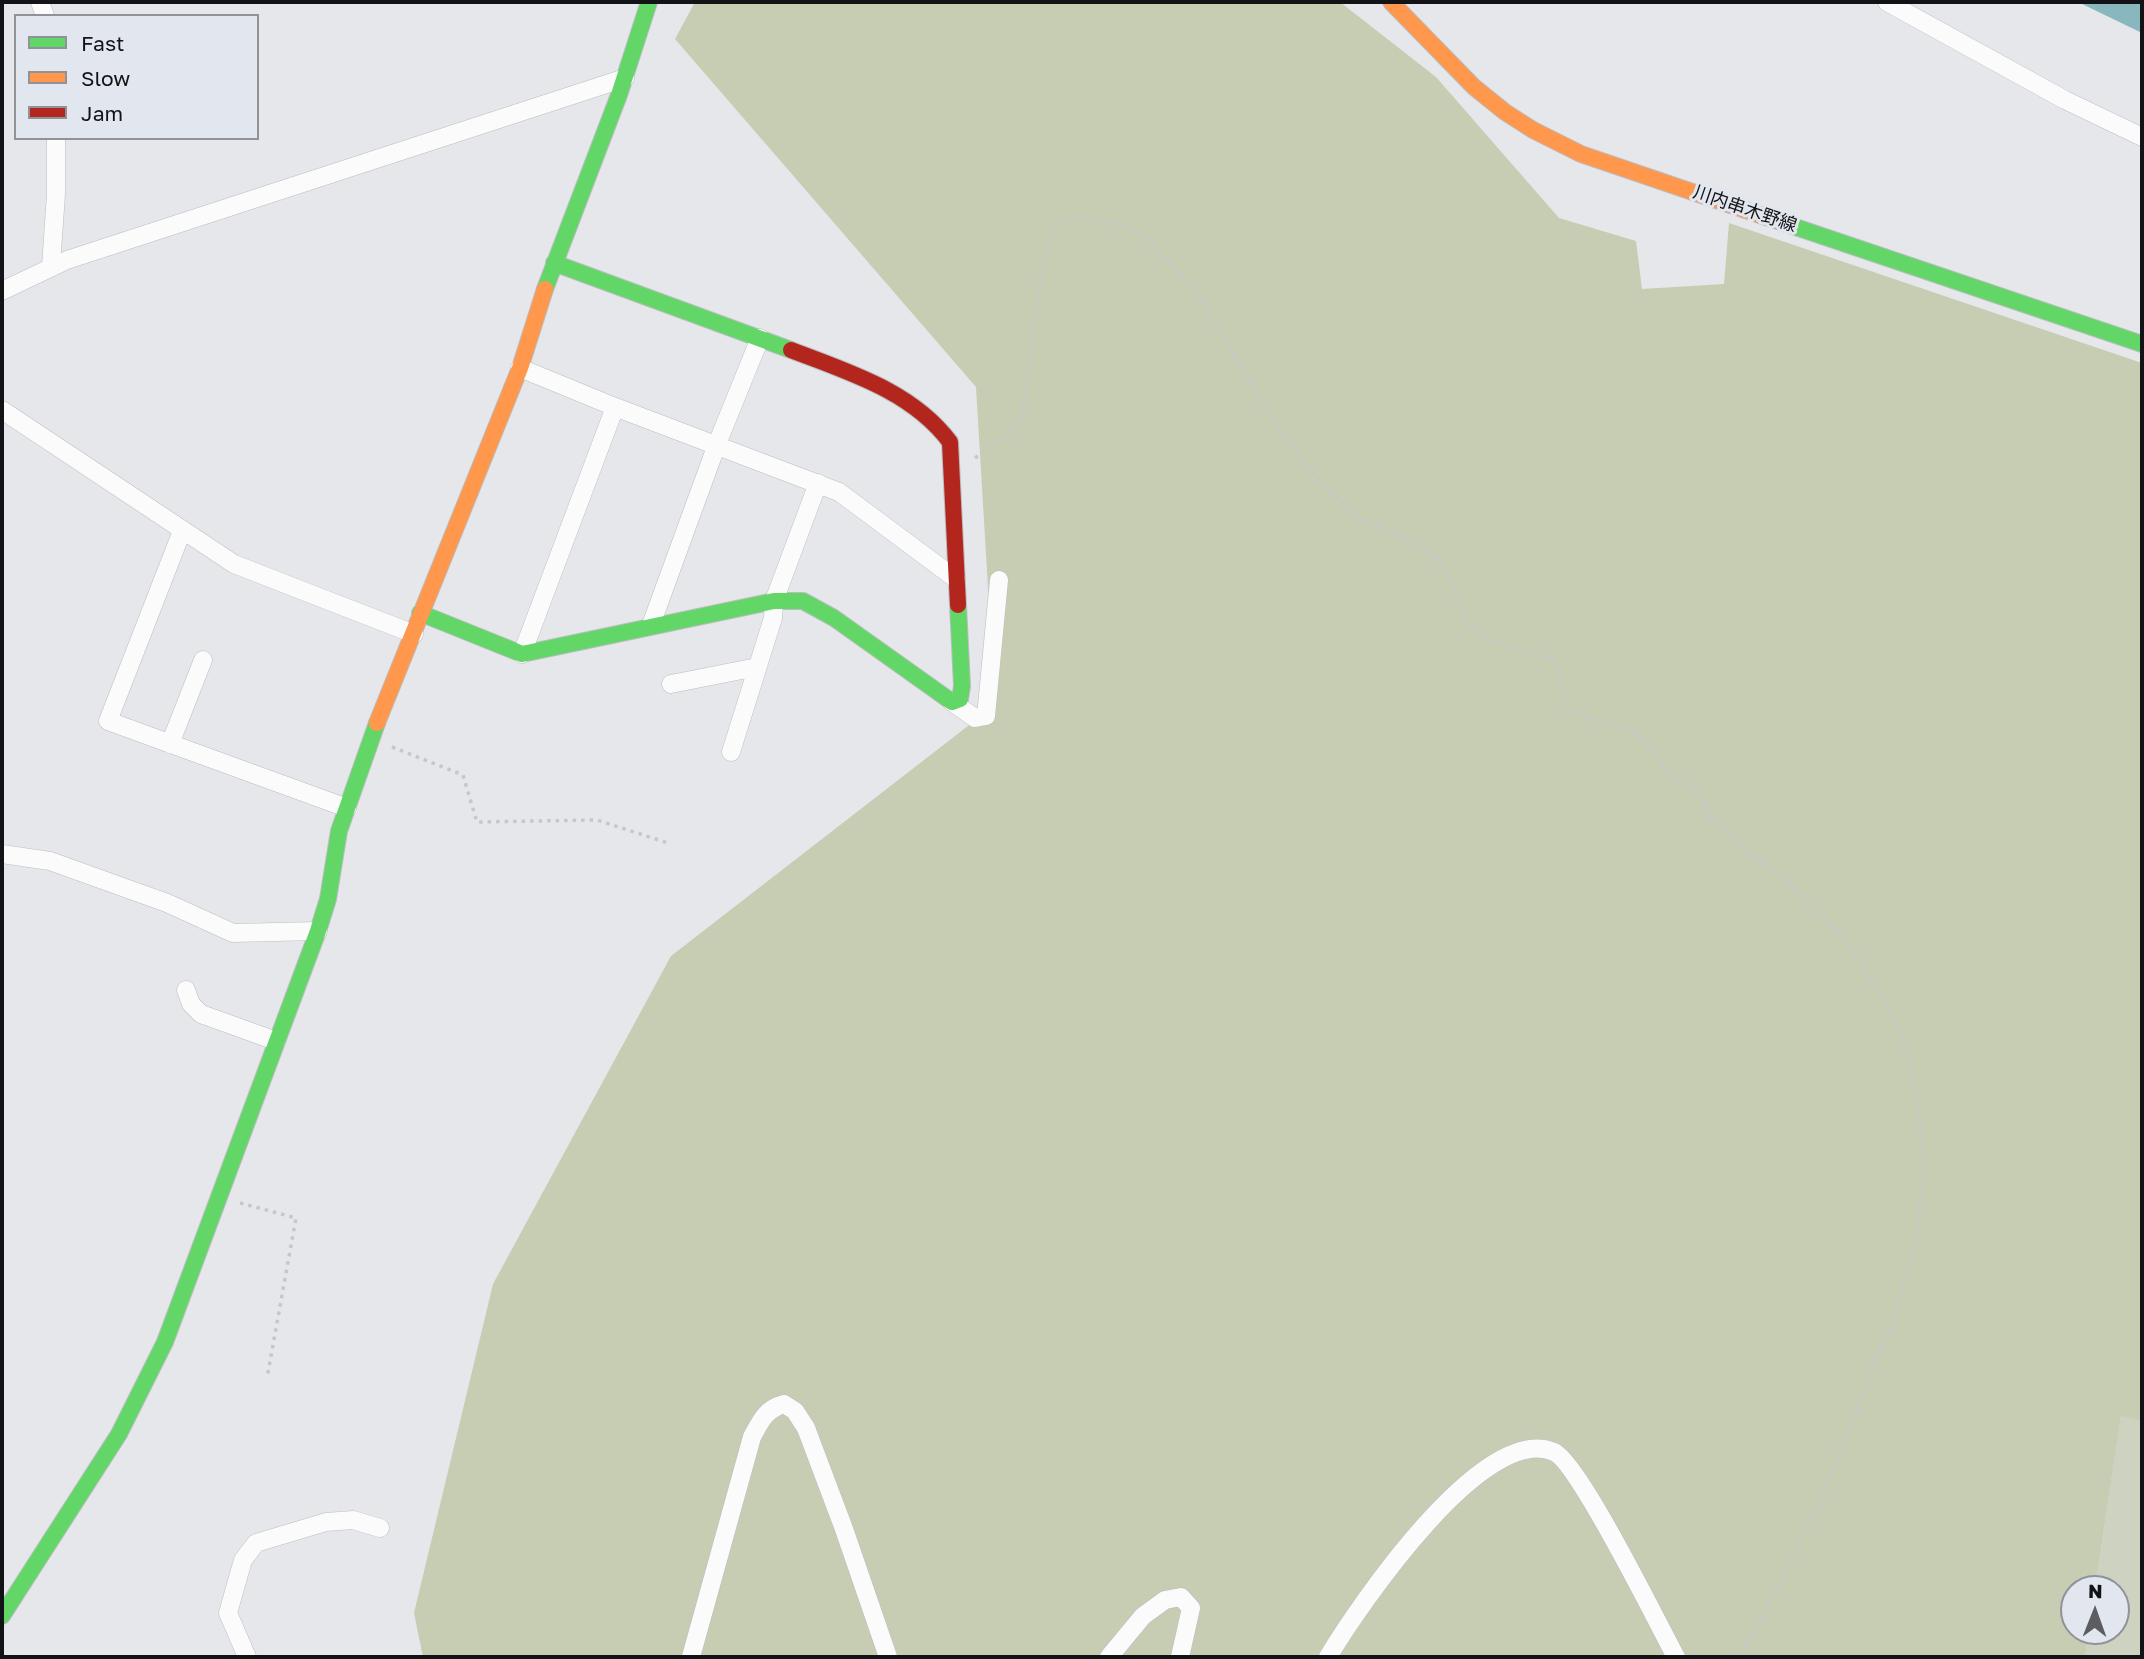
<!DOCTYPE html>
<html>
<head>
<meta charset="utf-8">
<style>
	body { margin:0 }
	#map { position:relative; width:2144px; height:1659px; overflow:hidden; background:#e5e7eb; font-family:"Golos Text",sans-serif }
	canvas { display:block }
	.frame { position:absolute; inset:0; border:4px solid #121316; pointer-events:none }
	.legend { position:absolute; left:14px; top:14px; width:245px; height:126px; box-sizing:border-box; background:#e2e6ee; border:2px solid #8f9298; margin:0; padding:9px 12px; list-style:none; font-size:21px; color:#121316 }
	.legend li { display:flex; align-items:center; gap:14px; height:35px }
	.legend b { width:35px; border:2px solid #8f9298 }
	.north { position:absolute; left:2060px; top:1575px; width:70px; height:70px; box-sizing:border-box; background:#e2e6ee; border:2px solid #8f9298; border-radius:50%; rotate:1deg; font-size:19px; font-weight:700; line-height:28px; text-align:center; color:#121316 }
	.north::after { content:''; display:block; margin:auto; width:24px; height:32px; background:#5c5d61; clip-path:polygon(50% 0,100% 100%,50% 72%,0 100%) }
</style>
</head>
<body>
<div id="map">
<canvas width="2144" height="1659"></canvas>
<div class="frame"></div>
<ul class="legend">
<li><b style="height:9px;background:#63d668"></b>Fast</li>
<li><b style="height:9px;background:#ff974d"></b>Slow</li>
<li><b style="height:9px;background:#b3261e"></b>Jam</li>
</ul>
<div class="north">N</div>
</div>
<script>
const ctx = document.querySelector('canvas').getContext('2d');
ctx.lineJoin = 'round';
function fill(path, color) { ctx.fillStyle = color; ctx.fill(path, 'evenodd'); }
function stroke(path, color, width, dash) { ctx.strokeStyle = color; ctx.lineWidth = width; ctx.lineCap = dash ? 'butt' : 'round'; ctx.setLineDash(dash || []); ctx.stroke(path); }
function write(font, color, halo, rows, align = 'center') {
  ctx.font = font + ' "Golos Text","Noto Sans JP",sans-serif'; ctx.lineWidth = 6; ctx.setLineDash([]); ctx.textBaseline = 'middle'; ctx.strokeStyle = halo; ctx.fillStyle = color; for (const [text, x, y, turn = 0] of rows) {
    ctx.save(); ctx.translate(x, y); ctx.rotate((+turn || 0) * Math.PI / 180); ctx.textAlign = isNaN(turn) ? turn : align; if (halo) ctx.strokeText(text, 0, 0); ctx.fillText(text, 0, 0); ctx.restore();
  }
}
fill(new Path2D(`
	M2121 1415 2142 1421V1657H2085L2089 1631H2116V1589H2095Z`), '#ced2c1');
fill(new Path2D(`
	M695 2H1340L1436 77 1559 218 1636 241 1642 289 1724 284 1729 223 2142 363V1421L2121 1416 2095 1589H2074V1631H2089L2085 1657H423L414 1613 493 1284 671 956 995 705 976 387 675 39Z`), '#c7cdb3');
fill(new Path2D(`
	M2078 2H2142V33Z`), '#89b7be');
const street = new Path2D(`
	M40 2 45 16
	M1887 2 2065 100 2142 137
	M51 266 56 194V138
	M2 291 67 260 625 78
	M520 368 615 407 839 492 956 579
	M2 410 234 564 414 634
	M182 531 108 721 347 808
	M651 625 717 444 760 338
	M522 654 615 407
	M671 684 757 667
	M952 702 975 718 986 716 999 580
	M170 744 203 660
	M731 752 773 618 774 601 818 483
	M2 854 50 861 167 903 233 933 318 931
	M186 990 191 1004 201 1014 276 1041
	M247 1657 228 1613 243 1560 256 1543 326 1522 353 1520 380 1528
	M691 1657 752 1437C761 1420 766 1409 784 1404L795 1411 806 1428 844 1529 888 1657
	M1109 1657 1143 1616 1165 1600 1181 1597 1191 1608 1180 1657
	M1328 1657C1358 1607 1484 1421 1554 1452 1579 1463 1658 1624 1676 1657`);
const fast = new Path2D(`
	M1760 215 2142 344
	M554 263 791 350
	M545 289 619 95 649 2
	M420 613 522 654 774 601H803L834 618 952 702 960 699 962 686 958 605
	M2 1616 119 1434 165 1342 318 931 328 899 339 831 377 723`);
const slow = new Path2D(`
	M1391 2 1474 87 1505 112 1533 130 1581 154 1760 215
	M377 723 520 368 545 289`);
const jam = new Path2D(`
	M791 350C848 372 912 391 950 442L958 605`);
stroke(street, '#bbbdc0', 19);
stroke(fast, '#bbbdc0', 18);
stroke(slow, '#bbbdc0', 18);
stroke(jam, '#bbbdc0', 18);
stroke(new Path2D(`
	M975 458 1017 427 1024 406 1038 292 1055 221 1081 217 1111 222 1141 234 1192 283 1283 435 1320 483 1362 520 1424 548 1445 567 1463 613 1474 630 1490 640 1553 659 1558 669 1566 707C1585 721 1608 721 1629 731 1649 740 1661 764 1673 781L1693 786 1699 792 1710 816 1746 852 1787 881 1840 934 1893 1015 1912 1070 1921 1130 1924 1176 1917 1230 1891 1329 1875 1357 1860 1402 1822 1498 1741 1657
	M392 747 463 775 477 822 597 820 668 843
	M240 1203 296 1218 267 1378`), '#c5c7c8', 3.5, [3.5, 5]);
stroke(street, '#fbfbfc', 18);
stroke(fast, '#63d668', 16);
stroke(slow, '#ff974d', 16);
stroke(jam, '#b3261e', 16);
write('18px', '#121316', '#e2e6ee', [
	["川内串木野線",1745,209,19]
]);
</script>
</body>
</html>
